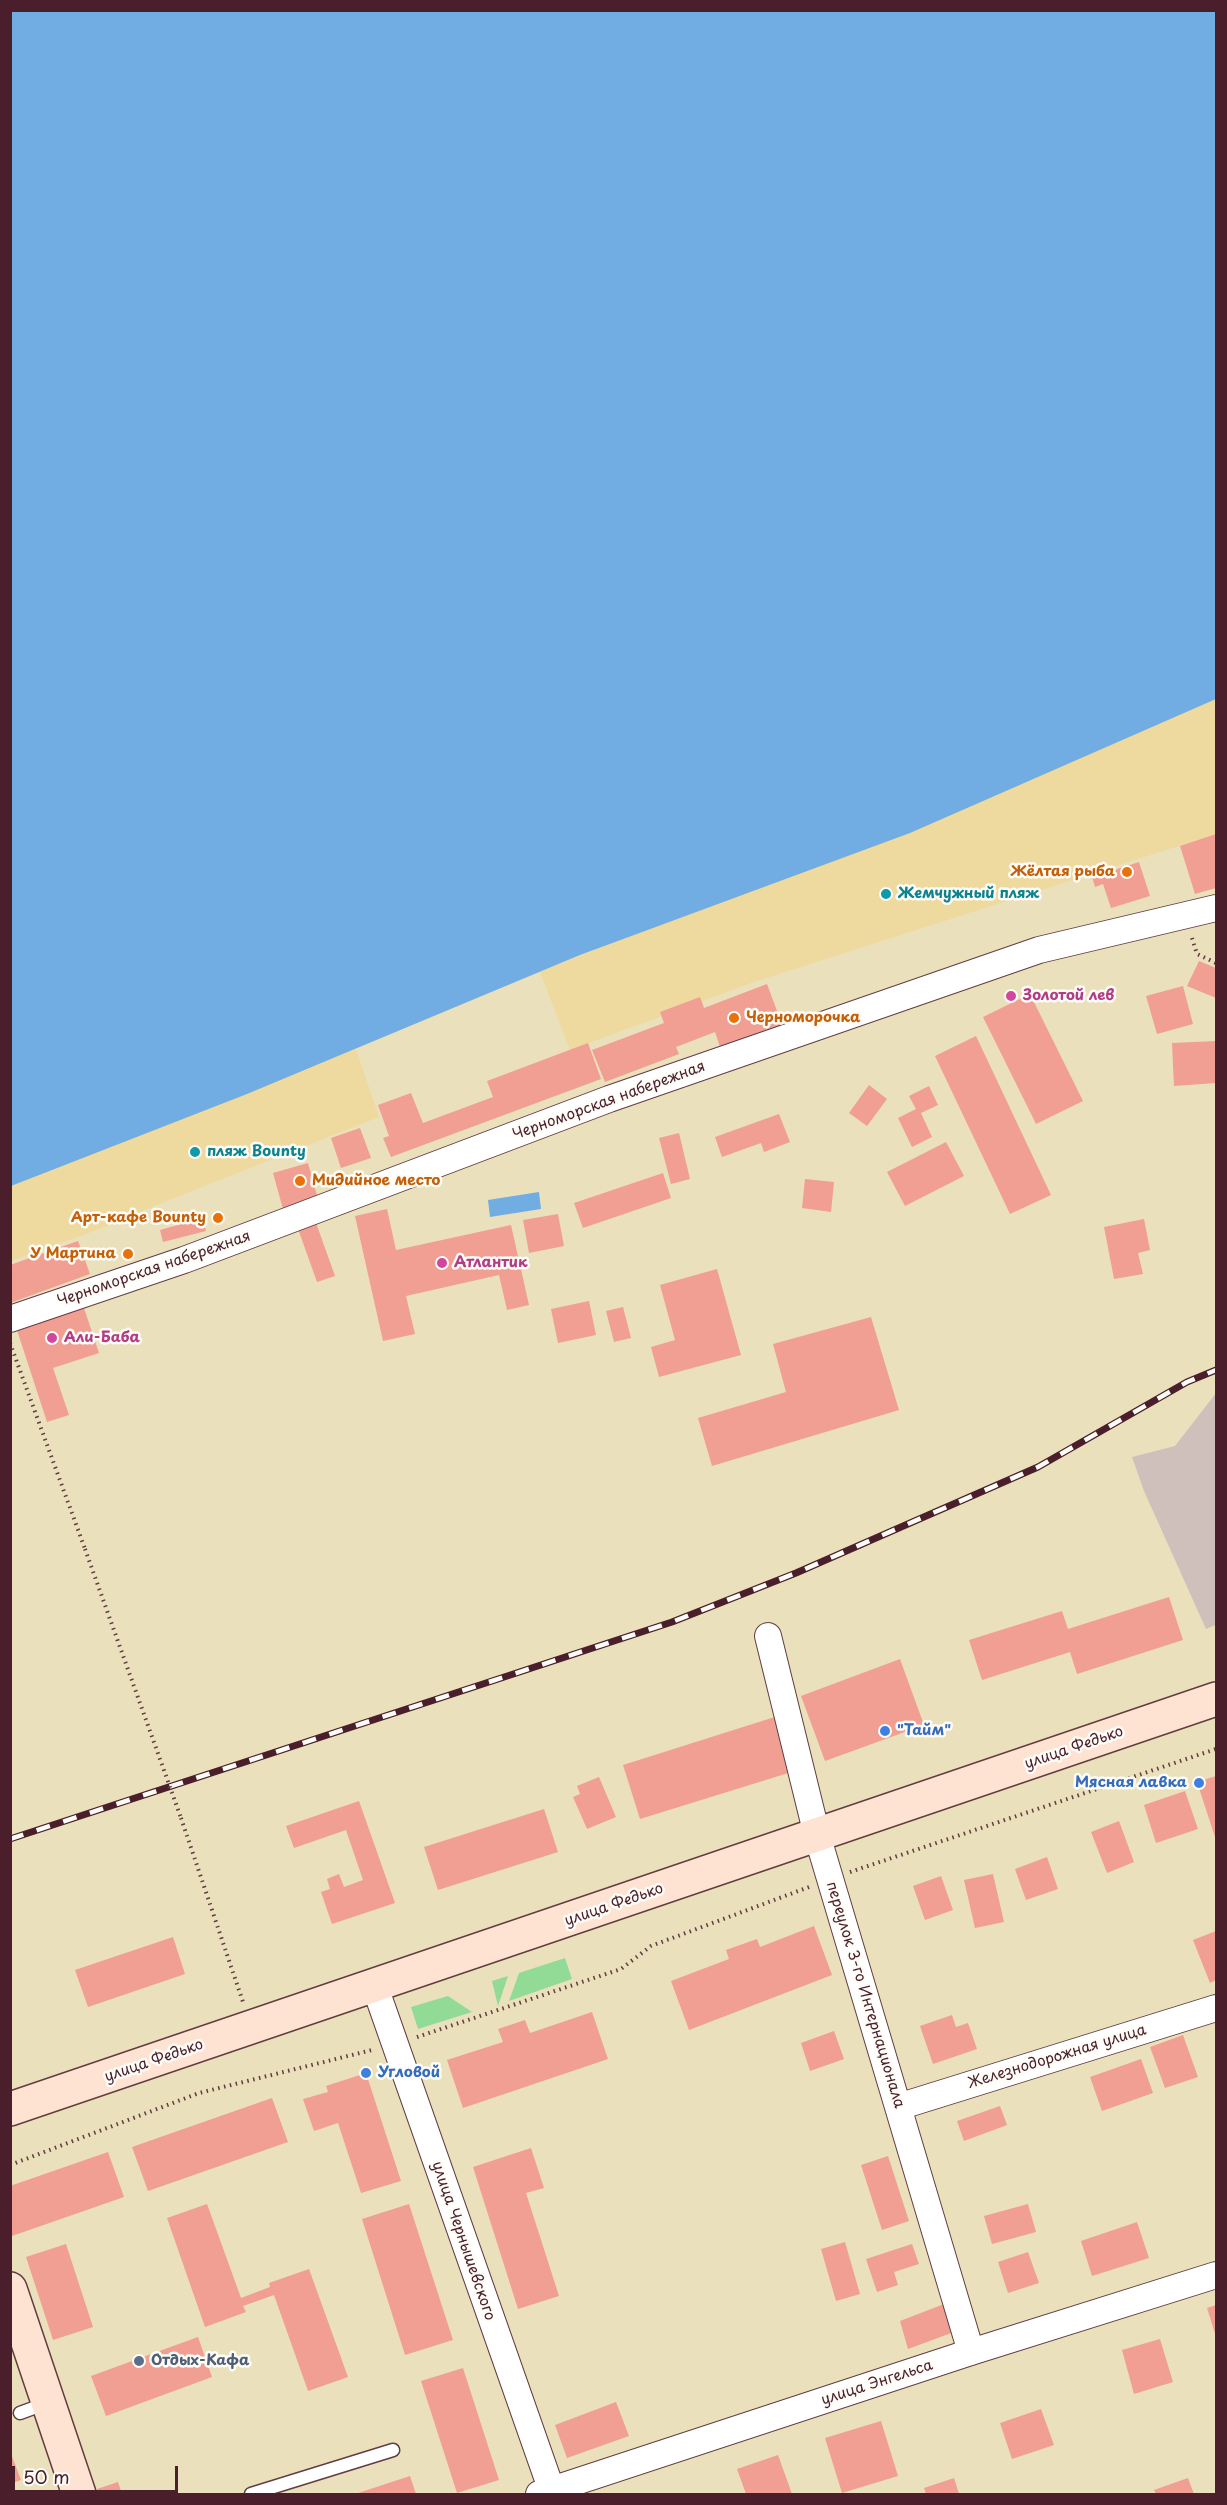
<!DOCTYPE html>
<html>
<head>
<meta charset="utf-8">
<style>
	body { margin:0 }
	#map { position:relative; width:1227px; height:2505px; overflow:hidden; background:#eae0bc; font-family:"Playpen Sans",sans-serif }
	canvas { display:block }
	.frame { position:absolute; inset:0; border:12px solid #4a1f2b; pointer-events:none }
	.scale { position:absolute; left:12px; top:2466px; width:166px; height:27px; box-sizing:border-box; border:3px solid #4a1f2b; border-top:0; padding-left:8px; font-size:18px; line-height:21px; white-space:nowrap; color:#4a1f2b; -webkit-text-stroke:4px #fdfcf7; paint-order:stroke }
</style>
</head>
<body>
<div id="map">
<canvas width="1227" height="2505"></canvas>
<div class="frame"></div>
<div class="scale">50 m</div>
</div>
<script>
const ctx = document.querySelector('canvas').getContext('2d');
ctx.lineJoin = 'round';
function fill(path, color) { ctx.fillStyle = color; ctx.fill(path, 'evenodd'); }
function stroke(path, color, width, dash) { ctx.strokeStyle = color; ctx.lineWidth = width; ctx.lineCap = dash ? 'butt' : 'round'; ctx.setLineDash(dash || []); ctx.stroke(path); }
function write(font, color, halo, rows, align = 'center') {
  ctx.font = font + ' "Playpen Sans",sans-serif'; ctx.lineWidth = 5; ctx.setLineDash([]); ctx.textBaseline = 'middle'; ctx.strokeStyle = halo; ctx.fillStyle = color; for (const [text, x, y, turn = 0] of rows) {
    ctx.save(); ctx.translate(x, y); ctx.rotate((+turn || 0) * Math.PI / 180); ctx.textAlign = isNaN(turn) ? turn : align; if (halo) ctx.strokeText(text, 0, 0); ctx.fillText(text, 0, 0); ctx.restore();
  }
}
fill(new Path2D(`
	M1216 1393V1625L1206 1629 1144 1491 1132 1457 1175 1446Z`), '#cfc0bb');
fill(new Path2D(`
	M565 1958 572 1979 509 2001 519 1973Z
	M508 1976 498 2006 492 1981Z
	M448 1996 472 2012 418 2029 411 2007Z`), '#92db97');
fill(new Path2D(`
	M1216 699V834L754 982 570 1050 540 972Z
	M356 1049 379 1117 144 1210V1213L11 1261V1186Z`), '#eeda9e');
fill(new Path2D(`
	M11 10 1216 11V699L910 833 580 955 247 1094 11 1186Z
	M539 1192 541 1209 490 1217 488 1200Z`), '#71ade3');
fill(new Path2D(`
	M1216 834V888L1195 894 1180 846Z
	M1139 862 1150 896 1111 908 1103 884 1095 887 1092 877Z
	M1199 961 1216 968V998L1187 986Z
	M767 984 783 1027 721 1050 715 1032 676 1047 679 1054 605 1082 592 1050 664 1023 660 1012 700 997 704 1008Z
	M1183 986 1193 1024 1157 1034 1146 996Z
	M1030 994 1083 1101 1036 1124 983 1017Z
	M976 1036 1051 1195 1010 1214 935 1056Z
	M1216 1041V1083L1174 1086 1172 1043Z
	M588 1043 601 1079 391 1157 383 1138 389 1136 378 1105 411 1093 423 1123 493 1097 487 1081Z
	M869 1085 887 1099 867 1126 849 1113Z
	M929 1086 938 1105 921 1113 932 1137 912 1147 898 1118 916 1109 909 1096Z
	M779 1114 790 1142 764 1152 761 1143 722 1157 715 1137Z
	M360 1128 371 1158 341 1168 331 1138Z
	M679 1133 690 1179 671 1184 659 1138Z
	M946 1142 964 1176 905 1206 887 1172Z
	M308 1163 318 1199 283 1209 273 1173Z
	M663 1173 671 1198 583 1228 574 1203Z
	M805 1179 834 1182 831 1212 802 1208Z
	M387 1209 396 1250 511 1225 529 1305 507 1310 499 1275 406 1296 415 1334 383 1341 355 1216Z
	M558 1214 564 1246 529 1253 523 1220Z
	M203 1218 206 1231 163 1242 160 1230Z
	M1144 1219 1150 1250 1138 1253 1143 1274 1114 1279 1104 1227Z
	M315 1220 335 1276 317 1282 297 1226Z
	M78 1241 90 1274 10 1303V1265Z
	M717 1269 741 1355 659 1377 651 1347 675 1340 660 1285Z
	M589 1301 596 1335 558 1343 551 1309Z
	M82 1302 99 1353 53 1368 69 1415 47 1422 15 1324Z
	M623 1307 631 1338 614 1342 606 1311Z
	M871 1317 899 1410 712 1466 698 1418 786 1392 773 1344Z
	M1169 1597 1183 1640 1077 1674 1070 1652 982 1680 969 1640 1062 1611 1068 1629Z
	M900 1659 924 1725 825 1761 801 1696Z
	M781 1715 798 1770 640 1819 623 1765Z
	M1216 1776V1840L1197 1782Z
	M599 1777 616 1817 587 1829 573 1797 580 1794 577 1786Z
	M1185 1791 1198 1829 1156 1843 1144 1805Z
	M359 1801 395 1903 332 1924 321 1892 330 1889 327 1879 339 1874 344 1887 363 1880 346 1830 294 1848 286 1826Z
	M544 1809 558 1852 438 1890 424 1847Z
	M1119 1821 1134 1862 1107 1873 1091 1832Z
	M1047 1857 1058 1889 1026 1900 1015 1869Z
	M993 1874 1004 1922 975 1928 964 1880Z
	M941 1876 953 1910 925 1920 913 1886Z
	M814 1926 832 1975 689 2030 671 1981 729 1959 726 1950 757 1939 760 1947Z
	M1216 1931V1980L1210 1983 1193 1940Z
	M173 1937 185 1974 88 2007 75 1970Z
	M592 2012 608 2059 463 2108 447 2060 503 2042 498 2029 525 2020 530 2033Z
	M952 2015 956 2027 968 2023 977 2049 933 2064 920 2026Z
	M834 2031 844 2059 810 2071 801 2043Z
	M1183 2035 1198 2077 1165 2088 1150 2047Z
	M1141 2059 1153 2093 1102 2111 1090 2077Z
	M366 2073 401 2181 361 2193 338 2123 314 2131 303 2099 328 2092 326 2086Z
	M272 2098 288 2142 148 2191 132 2147Z
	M1000 2106 1007 2125 964 2141 957 2121Z
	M531 2148 544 2188 526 2193 559 2296 518 2309 473 2167Z
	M108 2152 124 2197 12 2236 10 2186Z
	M888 2156 909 2221 882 2230 861 2165Z
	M207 2204 241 2298 270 2287 269 2283 309 2269 348 2377 308 2391 274 2295 243 2306 246 2312 205 2327 167 2218Z
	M409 2204 453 2340 405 2355 362 2219Z
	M1028 2204 1036 2232 992 2244 984 2216Z
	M1137 2222 1149 2258 1092 2276 1081 2241Z
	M845 2242 860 2294 836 2301 821 2249Z
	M66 2244 93 2327 53 2340 26 2257Z
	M912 2244 919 2264 894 2272 898 2285 877 2292 866 2259Z
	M1028 2252 1039 2283 1008 2293 998 2262Z
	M944 2304 954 2332 908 2349 900 2321Z
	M1216 2305V2337L1207 2308Z
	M198 2337 212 2377 106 2416 91 2376Z
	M1160 2339 1173 2382 1134 2394 1122 2350Z
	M463 2368 499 2480 457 2493 421 2381Z
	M616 2402 629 2436 567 2458 555 2425Z
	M1041 2409 1054 2445 1012 2459 1000 2423Z
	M881 2421 898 2476 842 2493 825 2438Z
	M10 2451 21 2480 10 2484Z
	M778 2455 792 2494H746L737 2469Z
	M410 2476 416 2494H355Z
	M954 2478 959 2494H926L924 2488Z
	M1188 2478 1194 2494H1156L1154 2490Z
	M118 2482 122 2494H99L97 2489Z`), '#f19e93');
const lane = new Path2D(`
	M20 2413 47 2403
	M251 2494 393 2450`);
const street = new Path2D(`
	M10 1319 184 1260 609 1099 1039 950 1216 908
	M768 1636 817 1835 971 2352
	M375 1987 553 2494
	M898 2107 1216 2008
	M539 2494 971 2352 1216 2275`);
const secondary = new Path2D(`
	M10 2109 1216 1699
	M10 2289 79 2494`);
stroke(lane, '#623c41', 15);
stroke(street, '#623c41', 28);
stroke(secondary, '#623c41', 36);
stroke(new Path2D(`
	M1192 938 1197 954 1216 963
	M10 1343 85 1549
	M181 1818 243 2002
	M850 1872 1216 1749
	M417 2037 621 1969 651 1946 809 1887
	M10 2165 199 2093 372 2050`), '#623c41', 4, [1.5, 4.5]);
stroke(lane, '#fff', 12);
stroke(street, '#fff', 26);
stroke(secondary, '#fee3d2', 33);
const rail = new Path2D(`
	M10 1839 672 1622 796 1573 1038 1467 1187 1382 1216 1370`);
stroke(rail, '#4a1f2b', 7);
stroke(rail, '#fdfcf7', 4.5, [14]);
stroke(new Path2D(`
	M85 1549 181 1818`), '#623c41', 4, [1.5, 4.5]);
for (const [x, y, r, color] of [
	[1127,872,6,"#e8710a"],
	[886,894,6,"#0f9aa8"],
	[1011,996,6,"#d1479c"],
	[734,1018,6,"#e8710a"],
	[195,1152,6,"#0f9aa8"],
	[300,1181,6,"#e8710a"],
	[218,1218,6,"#e8710a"],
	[128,1254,6,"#e8710a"],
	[442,1263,6,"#d1479c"],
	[52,1338,6,"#d1479c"],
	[885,1731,6,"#3f7fe0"],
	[1199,1783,6,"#3f7fe0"],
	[366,2073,6,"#3f7fe0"],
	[139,2361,6,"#5c6f8a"]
]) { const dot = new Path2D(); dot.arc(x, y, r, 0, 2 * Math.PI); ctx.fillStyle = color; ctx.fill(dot); stroke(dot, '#fdfcf7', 2); }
write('bold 15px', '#c56008', '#fdfcf7', [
	["Жёлтая рыба",1115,872],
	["Черноморочка",746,1018,"left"],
	["Мидийное место",312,1181,"left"],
	["Арт-кафе Bounty",206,1218],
	["У Мартина",116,1254]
], 'right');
write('bold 15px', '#0d838f', '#fdfcf7', [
	["Жемчужный пляж",898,894],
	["пляж Bounty",207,1152]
], 'left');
write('bold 15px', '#b23c85', '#fdfcf7', [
	["Золотой лев",1023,996],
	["Атлантик",454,1263],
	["Али-Баба",64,1338]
], 'left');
write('15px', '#4a1f2b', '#fdfcf7', [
	["Черноморская набережная",609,1101,-20],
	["Черноморская набережная",154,1269,-19],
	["улица Федько",1074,1748,-19],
	["улица Федько",614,1905,-19],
	["переулок 3-го Интернационала",865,1995,73],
	["Железнодорожная улица",1057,2057,-17],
	["улица Федько",154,2061,-19],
	["улица Чернышевского",463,2241,71],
	["улица Энгельса",877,2383,-18]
]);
write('bold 15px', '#366cbe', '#fdfcf7', [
	["\"Тайм\"",897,1731],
	["Мясная лавка",1187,1783,"right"],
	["Угловой",378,2073]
], 'left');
write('bold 15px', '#4e5e75', '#fdfcf7', [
	["Отдых-Кафа",151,2361]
], 'left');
</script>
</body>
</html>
